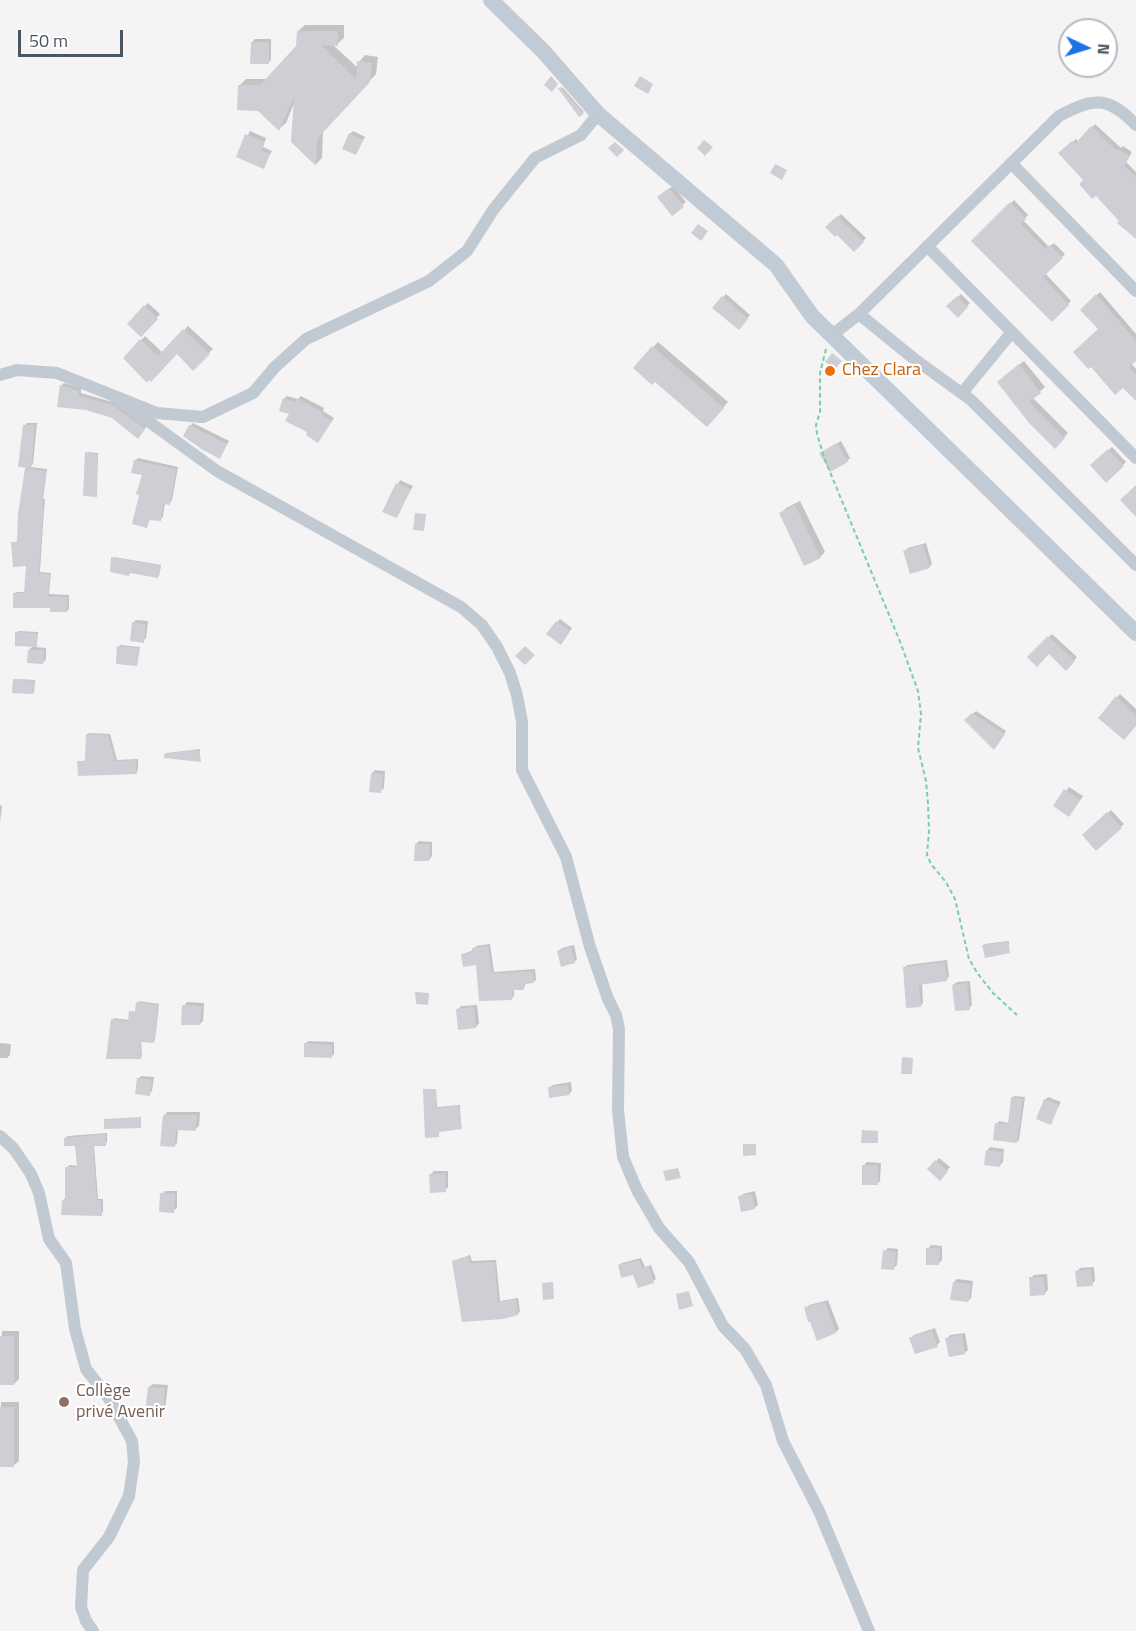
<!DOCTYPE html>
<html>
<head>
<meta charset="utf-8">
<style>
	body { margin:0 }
	#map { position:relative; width:1136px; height:1631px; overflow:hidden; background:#f5f3f3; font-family:"Titillium Web",sans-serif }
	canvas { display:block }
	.north { position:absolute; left:1058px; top:18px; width:60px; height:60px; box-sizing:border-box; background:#fff; border:2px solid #b7bbc0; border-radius:50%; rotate:94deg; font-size:16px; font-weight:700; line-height:24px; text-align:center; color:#4a5661 }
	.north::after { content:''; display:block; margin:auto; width:21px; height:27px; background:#1a73e8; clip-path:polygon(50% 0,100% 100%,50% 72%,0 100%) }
	.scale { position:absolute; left:18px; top:30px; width:105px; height:27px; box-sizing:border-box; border:3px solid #4a5661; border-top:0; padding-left:8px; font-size:18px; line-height:21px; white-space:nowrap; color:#4a5661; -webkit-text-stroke:4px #fff; paint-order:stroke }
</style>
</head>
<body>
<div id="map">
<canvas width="1136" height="1631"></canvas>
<div class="north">N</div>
<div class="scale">50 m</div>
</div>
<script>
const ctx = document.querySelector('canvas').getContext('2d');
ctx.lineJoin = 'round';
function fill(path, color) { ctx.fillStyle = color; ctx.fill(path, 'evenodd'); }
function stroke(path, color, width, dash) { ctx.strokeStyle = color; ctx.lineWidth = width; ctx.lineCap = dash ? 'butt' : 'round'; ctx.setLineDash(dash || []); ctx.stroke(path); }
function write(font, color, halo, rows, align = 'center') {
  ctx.font = font + ' "Titillium Web",sans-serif'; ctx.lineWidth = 4.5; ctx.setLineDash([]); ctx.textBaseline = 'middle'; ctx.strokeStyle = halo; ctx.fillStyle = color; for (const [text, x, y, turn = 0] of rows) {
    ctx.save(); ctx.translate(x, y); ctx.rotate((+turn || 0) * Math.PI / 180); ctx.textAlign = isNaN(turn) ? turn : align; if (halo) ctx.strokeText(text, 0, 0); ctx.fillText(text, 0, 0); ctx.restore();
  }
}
fill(new Path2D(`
	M305 25H344V38L337 44H332L358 68 359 62 365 55 378 57 376 74 323 131 322 158 316 164 295 101 286 123 279 129 240 85 246 79H267L298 47V31Z
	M255 39H271V60L268 63 252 42Z
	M560 87 563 88 584 112 579 115Z
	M1095 124 1121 148 1123 146 1132 152 1126 162 1136 172V237L1060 153 1076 139 1079 142Z
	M250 131 266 138 263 147 272 151 263 167 238 156Z
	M353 131 365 137 356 154 350 134Z
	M673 186 686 202 672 214 662 194Z
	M1014 200 1028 215 1023 220 1049 247 1054 243 1065 254 1045 273 1071 301 1052 320 973 241Z
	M841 214 866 238 854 250 838 233 827 227Z
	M1100 292 1136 334V359L1131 363 1136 369V398L1100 329 1082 310Z
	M726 294 750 315 742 325 714 308Z
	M961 294 970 303 958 316 948 306Z
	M148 303 160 314 141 335 129 324Z
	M188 326 213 349 193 368 178 352 151 380 125 358 145 336 163 353Z
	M658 342 728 402 712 420 635 368Z
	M1024 361 1045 387 1033 398 1068 433 1055 447 1003 377Z
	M64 383 81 388V393L116 403 147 426 141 434 61 386Z
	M287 396 298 399 301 396 324 408 323 411 334 418 318 441 291 413 284 399Z
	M27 423H37L33 464 30 467 47 469 43 499H45L44 510 40 572 51 573 49 594 69 595V609L67 611 14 594 16 592H25L28 564 13 543 18 541 26 468 28 466 24 426Z
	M193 423 229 441 220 457 190 426Z
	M841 441 850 458 847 461 825 451Z
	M1112 447 1126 462 1106 481 1092 465Z
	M88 452 98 453 96 495 87 453Z
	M138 458 178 467 172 500 170 503 165 502 163 517 160 520 150 519 147 526 144 474 135 461Z
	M400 480 413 486 396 517 384 511Z
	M800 501 825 552 820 557 781 513 786 508Z
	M926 543 932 564 929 567 905 551 908 548Z
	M114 557 161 565 159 576 158 577 113 558Z
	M560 619 572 628 564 640 557 622Z
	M136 620 148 621 146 638 143 641 133 623Z
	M18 631 38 632 37 644 34 647 46 648V659L43 663 29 650 34 645 17 633Z
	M1052 634 1077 657 1066 669 1049 652 1029 657Z
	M120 645 140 647 137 665 119 646Z
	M16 679 35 680 34 692 33 693 14 680Z
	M1120 694 1136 709V725L1100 718Z
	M976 711 1006 731 997 745 966 720Z
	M89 733 110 734 117 760 138 759V770L136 772 79 762 86 760 87 735Z
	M200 749V760L165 754 167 753Z
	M375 770 385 771 384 788 380 791 372 773Z
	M1069 787 1083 796 1072 812 1055 806Z
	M0 805 2 806 0 823Z
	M1111 810 1124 824 1097 849 1084 836Z
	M419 841 432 842V856L429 860 416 844Z
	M1009 941V952L984 946 985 944Z
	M490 944 494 972 535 969 536 980 533 982H526L524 988 514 989V996L512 998 478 964 463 954 474 950 476 946Z
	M574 945 577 959 574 962 558 951 562 948Z
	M947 960 949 976 947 979 922 983 923 1003 920 1006 904 968 907 965Z
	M970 981 972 1005 969 1008 953 985 957 982Z
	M139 1001 159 1004 155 1040 153 1042 141 1041 142 1056 140 1058 113 1019 114 1018 129 1020 130 1012 137 1011Z
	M187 1002 204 1003 203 1021 200 1024 184 1006Z
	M477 1005 479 1023 476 1027 458 1009 461 1006Z
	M308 1041 334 1042V1054L332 1056 305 1044Z
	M0 1043 11 1044 10 1055 7 1058H0Z
	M141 1076 154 1077 152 1091 149 1094 138 1079Z
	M571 1082 572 1091 569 1094 549 1088 553 1085Z
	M425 1089H436L437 1107 460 1105 461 1128 439 1131 438 1135Z
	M1014 1096 1025 1097 1019 1140 1017 1142 997 1124 999 1121 1009 1123 1012 1098Z
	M1048 1097 1061 1102 1050 1123 1045 1100Z
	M167 1112H200L199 1126 195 1129 178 1128 177 1143 174 1146 164 1116Z
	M107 1133V1142L105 1145H94L98 1199H103V1212L101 1214 63 1200 65 1198 67 1168 69 1165 79 1166 77 1144 65 1138 68 1136Z
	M990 1147 1004 1149 1003 1162 999 1166 987 1151Z
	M939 1158 950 1167 940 1179 929 1169Z
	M867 1162 881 1163 880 1181 877 1184 864 1165Z
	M434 1171H448V1187L445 1191 431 1174Z
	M165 1191H177V1208L173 1211 162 1194Z
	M755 1191 758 1205 754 1208 740 1197 743 1194Z
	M931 1245 942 1246V1260L939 1263 928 1249Z
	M888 1248 898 1249 897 1265 894 1268 885 1251Z
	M470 1255 472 1261 496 1260 500 1301 518 1298 520 1311 518 1314 463 1321 453 1261Z
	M641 1258 645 1267 651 1265 656 1279 653 1281 619 1265 622 1263Z
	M1094 1267 1095 1281 1092 1284 1077 1271 1080 1268Z
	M1047 1274 1048 1290 1045 1293 1031 1278 1034 1275Z
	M957 1279 973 1281 971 1298 968 1301 954 1282Z
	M828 1300 839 1329 836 1332 806 1308 809 1305Z
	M935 1328 940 1342 937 1345 911 1338 914 1335Z
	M2 1331H19V1379L14 1384H0Z
	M965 1333 968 1350 964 1353 947 1339 950 1335Z
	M153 1384 168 1385 165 1410 162 1413 149 1387Z
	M1 1402H19V1461L13 1466H0Z`), '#0003');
fill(new Path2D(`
	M297 31H338V46L321 45 356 79 357 61 372 63 370 82 317 139 316 166 291 142 294 97 279 131 258 111 237 110 238 85H260L296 46Z
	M251 42H269V64H250Z
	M551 76 558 84 552 92 544 85Z
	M640 76 653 84 648 94 634 86Z
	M557 87 562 89 584 114 579 117Z
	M1091 126 1117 151 1118 149 1130 156 1124 166 1136 177V239L1117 223 1119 221 1096 196 1092 199 1079 184 1083 180 1058 153 1072 141 1075 144Z
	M349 133 363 140 356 155 342 149Z
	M245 134 264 142 261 150 270 154 264 169 236 157Z
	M704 140 713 147 705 156 697 148Z
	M615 142 624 150 617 157 608 148Z
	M775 164 787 170 782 180 770 173Z
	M669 188 684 207 672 216 657 197Z
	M1010 202 1026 219 1021 224 1045 249 1050 245 1063 258 1043 277 1069 305 1052 322 971 241Z
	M837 216 864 242 854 252 837 235 835 237 825 227Z
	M698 224 708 231 701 241 691 233Z
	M1096 294 1136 341V361L1129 367 1136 375V401L1123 388 1115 395 1091 367 1088 369 1073 352 1098 329 1080 310Z
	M722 296 748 319 739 330 712 308Z
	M957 296 968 307 958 318 946 306Z
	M144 305 158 319 141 337 127 324Z
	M183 329 210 354 193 371 177 354 151 382 149 380 147 383 123 358 140 339 158 356Z
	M652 346 724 408 707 427 655 382 652 385 633 368Z
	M832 353 842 361 835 369 825 362Z
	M1019 364 1041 393 1029 402 1065 438 1055 449 1029 423 997 382Z
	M60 385 79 391V396L113 405 145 429 138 439 112 418 86 410 57 407Z
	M283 398 295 402 297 398 322 412 321 414 332 421 318 443 306 435 307 432 285 421 289 414 279 411Z
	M23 425H35L31 468 18 467Z
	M189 425 227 444 220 459 203 450 183 436Z
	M837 443 848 462 830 472 819 453Z
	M1108 449 1124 466 1106 483 1090 465Z
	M85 452 98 454 97 497 83 496Z
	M134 460 176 469 170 505 163 504 161 521 149 520 147 528 132 524 139 495 136 494 142 475 131 473Z
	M25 468 46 471 42 500H43V513L39 573 50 574 48 596 68 597 67 612H50V608H13V593H24L26 566 13 567 11 542H17L18 514Z
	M396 483 411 489 397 518 382 512Z
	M1136 485V517L1120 500Z
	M795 505 821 558 804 566 779 513Z
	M415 513 426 514 424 531 413 530Z
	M923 545 930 568 910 574 903 551Z
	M111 557 161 566 158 578 130 573 129 576 110 572Z
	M556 621 570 631 561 645 546 634Z
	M132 622 146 624 144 643 130 641Z
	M15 632 37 633V647L15 646Z
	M1048 636 1075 661 1066 671 1049 654 1037 667 1027 657Z
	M117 646 139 648 137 666 116 664Z
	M525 646 535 655 525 665 515 656Z
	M28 650H44L43 664 27 663Z
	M13 679 34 681 33 694 12 693Z
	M1116 696 1136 716V726L1124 740 1098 718Z
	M972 713 1005 734 994 750 964 720Z
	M86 734 108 735 115 761 136 760 137 774 78 776 77 761H85Z
	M199 749 201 762 164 758V754Z
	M371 773 383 774 381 793 369 792Z
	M1064 789 1080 800 1069 817 1053 806Z
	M1107 812 1122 828 1096 851 1082 835Z
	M415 844H430L429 861H414Z
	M1008 942 1010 953 985 958 982 945Z
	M488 946 492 973 533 971 534 983 524 984V990H513L512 1000 479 1001 476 965 463 967 461 954 472 952V948Z
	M571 947 575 963 561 967 557 951Z
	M945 962 947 981 919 985 921 1007 906 1008 903 967Z
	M967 983 970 1010 955 1011 952 985Z
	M415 992 429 993 428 1005 416 1004Z
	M136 1002 158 1005 154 1043 140 1042 141 1059H106L111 1019 128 1021 129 1011 135 1012Z
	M182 1005 202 1006 200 1025H181Z
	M474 1007 476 1028 458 1030 456 1009Z
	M304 1043 332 1045V1058L304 1057Z
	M902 1057 913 1058 912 1074H901Z
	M137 1078 152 1080 150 1096 135 1094Z
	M568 1085 570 1095 549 1098 548 1087Z
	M423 1089H436V1108L459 1105 462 1129 439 1132V1137L425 1138Z
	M1011 1097 1023 1099 1017 1143 993 1140 995 1123 1008 1124Z
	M1044 1099 1059 1105 1051 1125 1036 1119Z
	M163 1115H197L196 1131 176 1130 175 1147 160 1146Z
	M141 1117V1128L104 1129V1119Z
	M862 1130 878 1131V1143H861Z
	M106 1134V1146H93L97 1201 101 1200 102 1216 61 1215 62 1200H65V1167H77L75 1146H64V1138Z
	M743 1144H756V1155L743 1156Z
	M986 1150 1002 1152 1000 1167 984 1165Z
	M935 1160 948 1171 940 1181 927 1169Z
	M862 1165H878V1185H862Z
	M678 1168 681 1178 666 1181 663 1171Z
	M445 1173 446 1192 430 1193 429 1174Z
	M160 1193 175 1194 174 1213 159 1212Z
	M752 1194 755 1209 741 1212 738 1196Z
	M926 1248H940L939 1265H926Z
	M883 1250 896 1252 894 1270 881 1269Z
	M468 1256 470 1263 495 1262 498 1302 516 1299 518 1315 503 1319 462 1322 452 1261Z
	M639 1260 642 1268 649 1266 654 1283 638 1288 633 1275 621 1278 618 1265Z
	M1091 1269 1093 1286 1077 1287 1075 1271Z
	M1029 1277H1044L1045 1295 1030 1296Z
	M553 1282 554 1299 543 1300 542 1283Z
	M953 1282 971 1284 968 1302 950 1300Z
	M689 1291 693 1306 679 1310 676 1294Z
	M825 1302 836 1333 817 1341 810 1322H808L804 1307Z
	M932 1330 938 1347 915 1354 909 1338Z
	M962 1335 965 1354 949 1357 945 1338Z
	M0 1336H14V1385H0Z
	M148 1387 165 1388 163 1415 145 1413Z
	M0 1407H14V1467H0Z`), '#cdcfd5');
stroke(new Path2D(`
	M826 349 820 373V412L816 425 817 434 825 460 899 639 918 691 921 714 918 748 926 781 928 803 929 831 927 855 931 864 946 882 955 899 969 959 978 974 993 993 1017 1015`), '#7ad0a6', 2, [4.5, 3]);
stroke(new Path2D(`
	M1011 163 1136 291
	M927 246 1136 458
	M859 314 913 358 971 400 1136 565
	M832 335 859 314 1059 116C1094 97 1108 96 1136 125
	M0 375 17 370 57 373 157 413 203 417 253 393 275 367 306 339 429 281 467 251 493 210 535 158 581 135 598 114
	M962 393 1012 332
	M115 397 217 471 461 607 482 625 497 647 510 673 517 695 522 722V770L566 857 590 947 608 999 616 1015 619 1029 618 1110 623 1157 637 1190 659 1228 689 1262 723 1326 745 1349 766 1385 783 1441 819 1511 869 1631
	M0 1136 14 1149 31 1174 39 1193 49 1239 66 1263 75 1329 86 1369 108 1397 132 1441 134 1462 129 1496 109 1537 83 1570 81 1607 86 1621 93 1631`), '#c1cad2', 12);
stroke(new Path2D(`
	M491 0 544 52 598 114 776 265 812 316 1136 633`), '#c1cbd6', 16);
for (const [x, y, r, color] of [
	[830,371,6,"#e8710a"],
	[64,1402,6,"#8d6e63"]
]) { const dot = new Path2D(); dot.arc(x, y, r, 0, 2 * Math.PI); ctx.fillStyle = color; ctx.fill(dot); stroke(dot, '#fff', 2); }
write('18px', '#c56008', '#fff', [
	["Chez Clara",842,371]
], 'left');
write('18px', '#785e54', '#fff', [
	["Collège",76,1392],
	["privé Avenir",76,1413]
], 'left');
</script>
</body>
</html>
